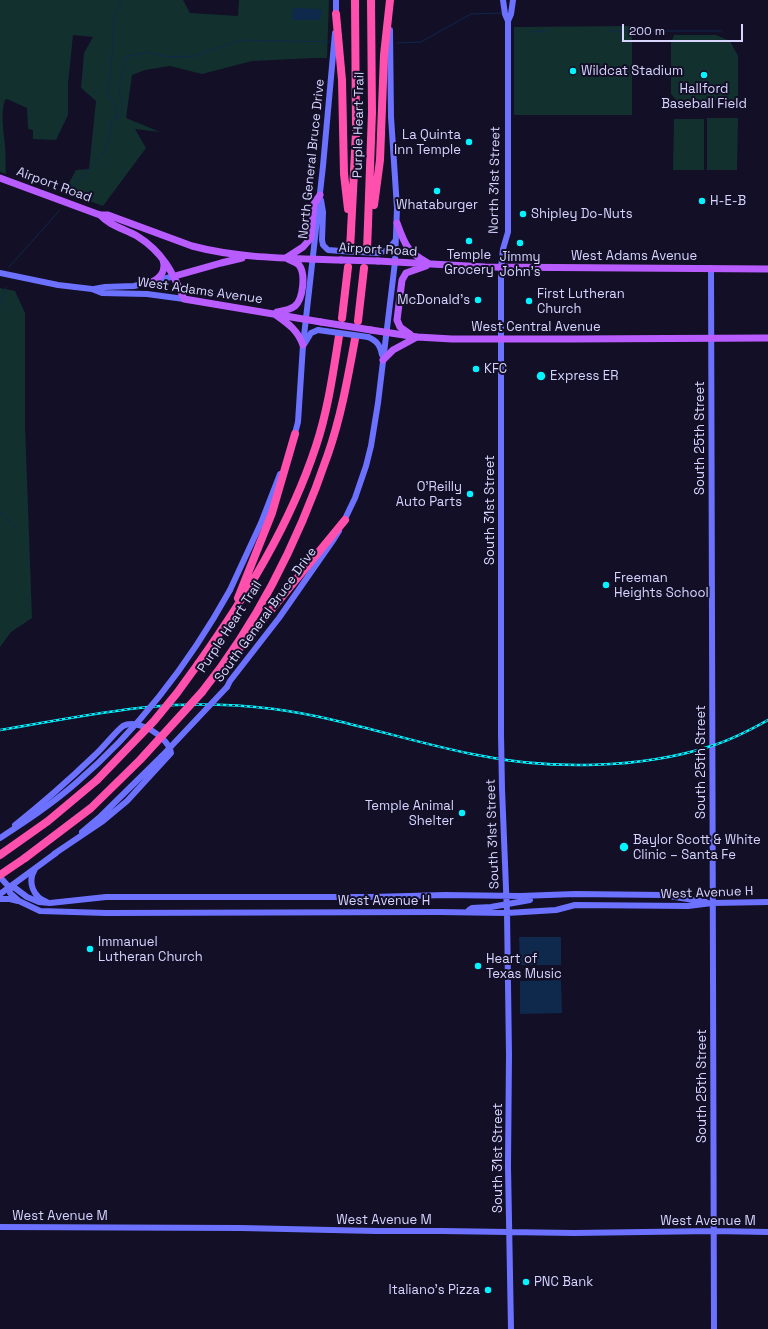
<!DOCTYPE html>
<html>
<head>
<meta charset="utf-8">
<style>
	body { margin:0 }
	#map { position:relative; width:768px; height:1329px; overflow:hidden; background:#120f27; font-family:"Space Grotesk",sans-serif }
	canvas { display:block }
	.scale { position:absolute; left:622px; top:24px; width:121px; height:18px; box-sizing:border-box; border:2px solid #d7d5ff; border-top:0; padding-left:5px; font-size:12px; line-height:14px; white-space:nowrap; color:#d7d5ff; -webkit-text-stroke:3px #120f27; paint-order:stroke }
</style>
</head>
<body>
<div id="map">
<canvas width="768" height="1329"></canvas>
<div class="scale">200 m</div>
</div>
<script>
const ctx = document.querySelector('canvas').getContext('2d');
ctx.lineJoin = 'round';
function fill(path, color) { ctx.fillStyle = color; ctx.fill(path, 'evenodd'); }
function stroke(path, color, width, dash) { ctx.strokeStyle = color; ctx.lineWidth = width; ctx.lineCap = dash ? 'butt' : 'round'; ctx.setLineDash(dash || []); ctx.stroke(path); }
function write(font, color, halo, rows, align = 'center') {
  ctx.font = font + ' "Space Grotesk",sans-serif'; ctx.lineWidth = 4; ctx.setLineDash([]); ctx.textBaseline = 'middle'; ctx.strokeStyle = halo; ctx.fillStyle = color; for (const [text, x, y, turn = 0] of rows) {
    ctx.save(); ctx.translate(x, y); ctx.rotate((+turn || 0) * Math.PI / 180); ctx.textAlign = isNaN(turn) ? turn : align; if (halo) ctx.strokeText(text, 0, 0); ctx.fillText(text, 0, 0); ctx.restore();
  }
}
fill(new Path2D(`
	M0 0H183L190 13 238 16 239 0H329L327 58H314L252 61 202 74 170 66 145 70 132 75 126 118 160 132 135 129 146 148 103 206 64 192 76 170 89 169 96 101 81 88 84 53 93 37 73 35 68 84V115L56 140 33 139V130L28 129 27 108 7 99 5 100C0 114 4 132 5 146 6 156 5 165 6 174L0 172Z
	M632 26V115H514V27Z
	M674 35H716L730 41 738 56V100H676L671 94V43Z
	M707 118H738L737 170H707Z
	M674 119H704V170H673Z
	M0 288 15 291 25 313V425L32 618 11 632 0 647Z`), '#12312e');
fill(new Path2D(`
	M294 8 320 9 322 10 320 20H292V13Z
	M519 937H561V965H520Z
	M561 980 562 1013 520 1014V981Z`), '#0e294c');
stroke(new Path2D(`
	M610 31H721
	M530 32 546 31
	M397 43 421 42 471 14 501 13
	M116 118 120 117 123 111V104L119 90 121 78 125 69V57L149 52 168 57 195 56 241 40 329 42
	M65 194 101 156 107 147 112 121 116 118V110L113 101 110 98 107 90 111 74 114 17 122 0
	M9 267 60 210
	M0 306 6 287
	M0 512 17 528`), '#0e294c', 1);
stroke(new Path2D(`
	M503 0 505 14 508 21
	M336 17V0
	M321 200 323 212 322 240 323 245 328 250 341 251
	M378 253 388 250 395 241
	M711 268 714 1329
	M0 273 58 285 92 289 102 293 147 294 184 299
	M94 289 105 287 134 286 175 276
	M368 337C377 341 380 345 382 355
	M305 343 311 333 318 330
	M294 437 298 422 303 345 323 166 335 33
	M343 523 355 498 366 466 371 446 378 403 395 262 397 208 391 117 390 30
	M230 590 261 523 280 474
	M227 687 230 681 279 618 334 539 339 531
	M501 734V268L503 249 508 232V21L511 14 513 0
	M502 789 507 913 509 1055 508 1166 511 1329
	M15 825C43 803 70 779 95 755 102 749 117 730 123 726 138 718 169 737 171 753L127 801 103 821 54 854
	M82 832 101 816 162 756
	M35 869C27 882 33 897 47 902
	M0 877 9 887 10 893 19 901 40 911 106 913 439 912 507 913 556 910 575 905 688 906 712 903 768 902
	M9 887 15 888 27 897 39 902 50 903 106 897H372L445 895 520 896 575 894 663 895 706 902
	M0 894 56 853
	M0 899H10L18 901
	M469 910 472 908 491 907 530 900
	M0 1227 241 1228 376 1231H442L574 1233 713 1231 768 1232`), '#6c71ff', 6);
stroke(new Path2D(`
	M0 178 100 215H108L192 246C241 259 291 258 341 260
	M100 215C110 226 125 229 137 236 163 252 173 273 184 299L321 322
	M397 223C405 245 407 252 428 263
	M286 258 303 247 311 238 314 204 320 195
	M378 261 485 267 768 269
	M175 276 221 263 242 258
	M152 282C161 278 166 270 163 260
	M277 312C283 311 290 310 295 306 303 299 306 274 299 265 296 262 291 261 288 259
	M276 315C289 324 298 331 303 345
	M371 330 417 337 452 339H570L768 338
	M410 334 400 327 397 320 402 280 406 273 426 266
	M383 360 393 350 417 337`), '#b95cff', 7);
stroke(new Path2D(`
	M336 14 342 80 344 174 348 209
	M374 205 380 160 384 55 390 0
	M350 250 356 132 355 0
	M367 251 372 112 371 0
	M342 318 348 267
	M358 321 364 268
	M238 598 272 513 295 434
	M235 654 345 520
	M198 664C246 596 290 525 316 446 328 410 333 373 339 336
	M202 692C258 622 299 539 328 454 341 417 348 377 355 339
	M0 855 48 821 97 780
	M0 875 25 858`), '#ff50ae', 8);
const rail = new Path2D(`
	M0 730C49 722 98 712 148 707 190 703 232 704 274 709 343 718 409 742 477 755 549 770 641 769 711 746 731 740 750 730 768 720`);
stroke(rail, '#01f4ff', 2.5);
stroke(rail, '#120f27', 1, [3]);
stroke(new Path2D(`
	M341 251 378 253
	M318 330 368 337
	M501 734 502 789
	M162 756 227 687
	M0 838C26 821 52 804 76 783 139 729 190 662 230 590`), '#6c71ff', 6);
stroke(new Path2D(`
	M341 260 378 261
	M321 322 371 330`), '#b95cff', 7);
stroke(new Path2D(`
	M97 780 154 721 177 693 198 664
	M25 858 91 808 140 760 202 692`), '#ff50ae', 8);
for (const [x, y, r, color] of [
	[573,71,4,"#01f4ff"],
	[704,75,4,"#01f4ff"],
	[469,142,4,"#01f4ff"],
	[437,191,4,"#01f4ff"],
	[702,201,4,"#01f4ff"],
	[523,214,4,"#01f4ff"],
	[469,241,4,"#01f4ff"],
	[520,243,4,"#01f4ff"],
	[478,300,4,"#01f4ff"],
	[529,301,4,"#01f4ff"],
	[476,369,4,"#01f4ff"],
	[541,376,5,"#01f4ff"],
	[470,494,4,"#01f4ff"],
	[606,585,4,"#01f4ff"],
	[462,813,4,"#01f4ff"],
	[624,847,5,"#01f4ff"],
	[90,949,4,"#01f4ff"],
	[478,966,4,"#01f4ff"],
	[526,1282,4,"#01f4ff"],
	[488,1290,4,"#01f4ff"]
]) { const dot = new Path2D(); dot.arc(x, y, r, 0, 2 * Math.PI); ctx.fillStyle = color; ctx.fill(dot); stroke(dot, '#120f27', 1.5); }
write('13px', '#d7d5ff', '#120f27', [
	["Wildcat Stadium",581,71],
	["Hallford",704,89,"center"],
	["Baseball Field",704,104,"center"],
	["La Quinta",461,135,"right"],
	["Inn Temple",461,150,"right"],
	["H-E-B",710,201],
	["Whataburger",437,205,"center"],
	["Shipley Do-Nuts",531,214],
	["Temple",469,255,"center"],
	["Grocery",469,270,"center"],
	["Jimmy",520,257,"center"],
	["John's",520,272,"center"],
	["First Lutheran",537,294],
	["Church",537,309],
	["McDonald's",470,300,"right"],
	["KFC",484,369],
	["Express ER",550,376],
	["O'Reilly",462,487,"right"],
	["Auto Parts",462,502,"right"],
	["Freeman",614,578],
	["Heights School",614,593],
	["Temple Animal",454,806,"right"],
	["Shelter",454,821,"right"],
	["Baylor Scott & White",633,840],
	["Clinic – Santa Fe",633,855],
	["Immanuel",98,942],
	["Lutheran Church",98,957],
	["Heart of",486,959],
	["Texas Music",486,974],
	["PNC Bank",534,1282],
	["Italiano's Pizza",480,1290,"right"]
], 'left');
write('13px', '#d7d5ff', '#120f27', [
	["Purple Heart Trail",359,125,-89],
	["North General Bruce Drive",312,159,-84],
	["North 31st Street",495,180,-89],
	["Airport Road",54,185,20],
	["Airport Road",378,250,3],
	["West Adams Avenue",634,256],
	["West Adams Avenue",200,291,8],
	["West Central Avenue",536,327],
	["South 25th Street",700,438,-90],
	["South 31st Street",490,510,-90],
	["South General Bruce Drive",266,615,-54],
	["Purple Heart Trail",230,627,-57],
	["South 25th Street",701,762,-90],
	["South 31st Street",493,834,-92],
	["West Avenue H",707,893,-2],
	["West Avenue H",384,901],
	["South 25th Street",702,1086,-90],
	["South 31st Street",498,1158,-90],
	["West Avenue M",60,1216],
	["West Avenue M",384,1220],
	["West Avenue M",708,1221]
]);
</script>
</body>
</html>
